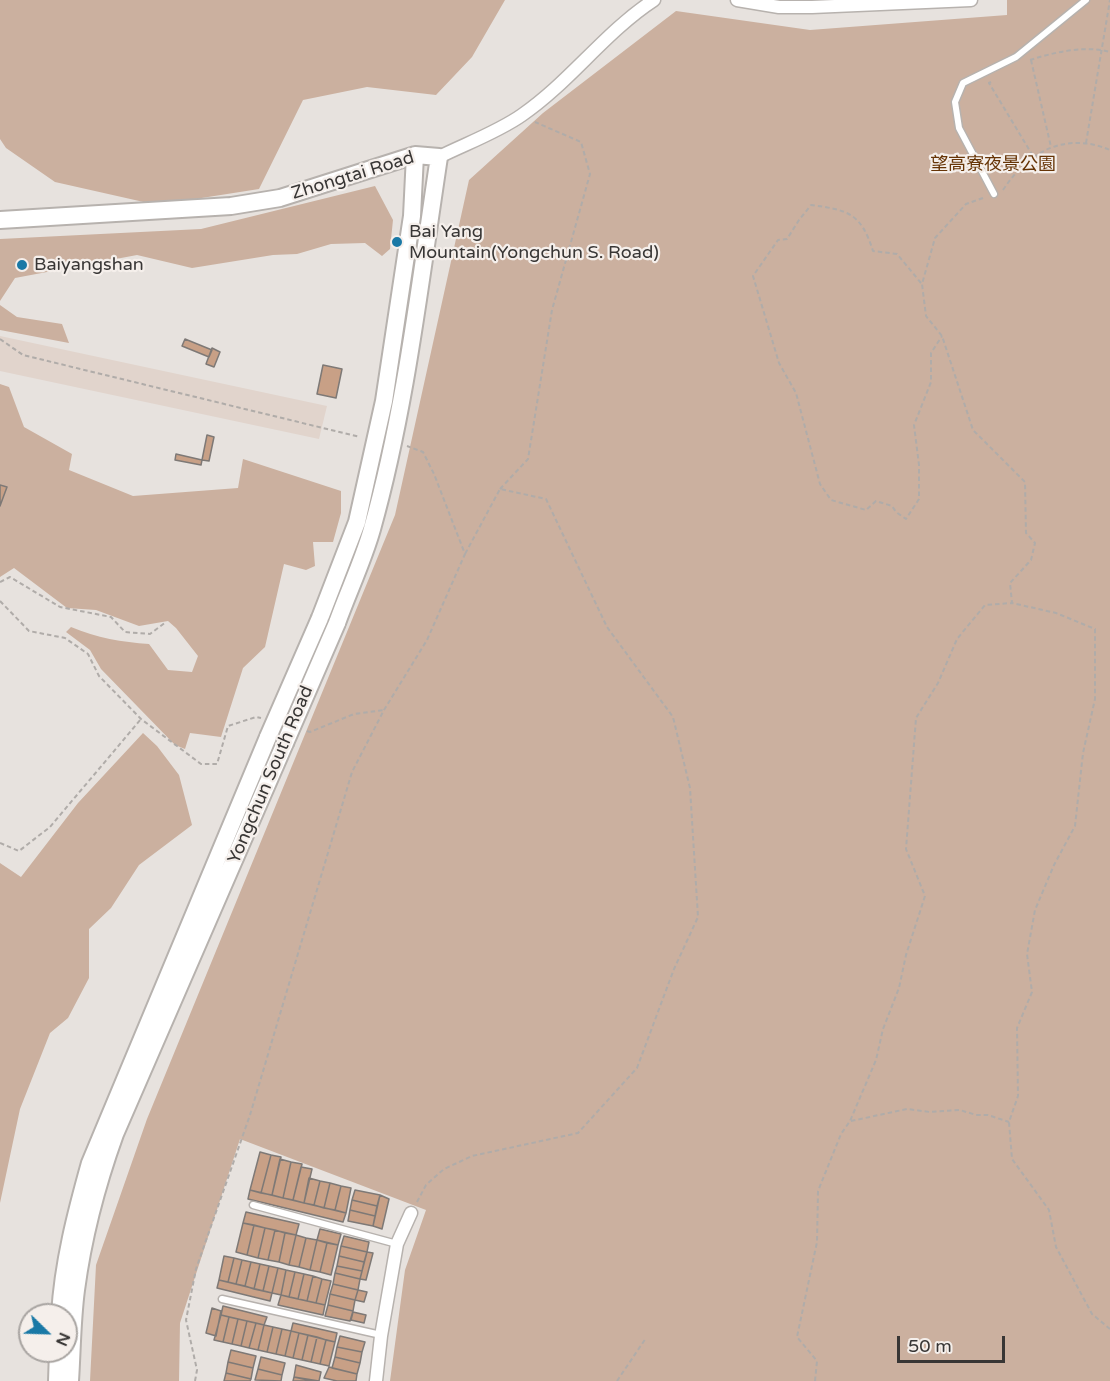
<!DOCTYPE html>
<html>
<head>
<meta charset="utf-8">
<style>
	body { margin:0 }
	#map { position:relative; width:1110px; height:1381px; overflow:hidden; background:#e7e2de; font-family:"Varela Round",sans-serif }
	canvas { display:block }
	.north { position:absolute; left:18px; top:1303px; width:60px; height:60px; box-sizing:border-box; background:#f5efeb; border:2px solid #a9a5a2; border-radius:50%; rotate:113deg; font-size:16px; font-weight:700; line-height:24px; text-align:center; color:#383635 }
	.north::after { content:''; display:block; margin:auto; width:21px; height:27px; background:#1a79a6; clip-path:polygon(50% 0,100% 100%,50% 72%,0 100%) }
	.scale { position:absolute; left:897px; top:1336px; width:108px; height:27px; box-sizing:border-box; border:3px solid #383635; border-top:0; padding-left:8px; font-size:18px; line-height:21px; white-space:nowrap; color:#383635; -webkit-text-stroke:4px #f5efeb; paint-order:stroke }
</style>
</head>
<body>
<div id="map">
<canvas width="1110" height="1381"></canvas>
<div class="north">N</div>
<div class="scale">50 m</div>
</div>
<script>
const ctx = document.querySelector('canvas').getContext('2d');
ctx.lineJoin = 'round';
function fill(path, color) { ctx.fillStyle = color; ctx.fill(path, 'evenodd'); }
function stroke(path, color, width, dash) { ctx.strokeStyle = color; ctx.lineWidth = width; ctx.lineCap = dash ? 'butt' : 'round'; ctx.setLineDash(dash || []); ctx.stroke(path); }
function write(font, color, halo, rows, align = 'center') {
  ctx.font = font + ' "Varela Round","Noto Sans TC",sans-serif'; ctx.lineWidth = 4.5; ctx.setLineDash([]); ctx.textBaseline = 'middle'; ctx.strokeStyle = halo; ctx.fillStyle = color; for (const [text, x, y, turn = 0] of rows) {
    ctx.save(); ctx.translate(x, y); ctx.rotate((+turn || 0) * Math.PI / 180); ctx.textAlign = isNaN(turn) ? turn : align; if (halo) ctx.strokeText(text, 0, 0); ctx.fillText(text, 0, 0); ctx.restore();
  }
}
fill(new Path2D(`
	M0 336 327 406 319 439 0 371Z`), '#e1d4cc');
fill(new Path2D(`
	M0 0H505L472 57 436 95 367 87 303 100 259 189 157 205 55 182 6 148 0 139Z
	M1007 0H1110V1381H390L405 1270 426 1210 240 1139 180 1323 179 1381H90L96 1265 147 1119 395 515 469 180 543 113 676 11 810 30 1007 15Z
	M375 186 393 220 390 249 382 256 365 243 331 244 297 254 273 255 192 268 137 255 15 278 0 301V239L201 229Z
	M0 305 17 317 62 324 69 343 0 330Z
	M0 384 9 387 24 427 72 454 69 470 133 496 238 488 243 459 341 491V513L333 542H313L315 566 306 570 284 564 265 647 243 668 221 737 190 733 185 749 175 745 101 669 90 650 66 632 71 627C97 638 122 642 149 644L168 670 192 672 198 656 176 628 168 621 139 626 96 610 67 608 14 568 0 577Z
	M143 733 157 746 179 775 192 825 139 865 111 908 89 929V978L68 1018 50 1033 20 1109 0 1203V863L21 877 78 803Z`), '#cbb09f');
const building = new Path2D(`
	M185 339 212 350 209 357 182 346Z
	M212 348 220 352 214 367 206 364Z
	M323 365 342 369 336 398 317 394Z
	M207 435 214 437 209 461 202 460Z
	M176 454 202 460 201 465 175 460Z
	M0 485 7 487 0 506Z
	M260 1152 271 1155 261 1193 250 1190Z
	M271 1155 281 1157 272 1195 261 1193Z
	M280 1159 291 1162 283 1198 272 1195Z
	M291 1162 302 1164 293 1200 283 1198Z
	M301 1167 312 1169 304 1203 293 1200Z
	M309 1178 320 1181 314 1205 304 1203Z
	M320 1181 330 1183 324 1208 314 1205Z
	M330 1183 341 1186 335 1210 324 1208Z
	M341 1186 351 1188 346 1213 335 1210Z
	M250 1190 346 1213 343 1222 248 1199Z
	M355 1190 380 1195 377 1206 352 1200Z
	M380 1195 389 1199 382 1229 373 1226Z
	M352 1200 377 1206 375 1216 350 1210Z
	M350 1210 375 1216 373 1226 348 1221Z
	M246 1212 299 1224 296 1235 243 1223Z
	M243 1223 254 1225 247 1255 236 1252Z
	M254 1225 265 1228 258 1258 247 1255Z
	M265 1228 275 1230 268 1260 258 1258Z
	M320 1229 341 1234 338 1245 317 1240Z
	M275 1230 285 1233 279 1262 268 1260Z
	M285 1233 296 1235 289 1265 279 1262Z
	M296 1235 306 1238 299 1267 289 1265Z
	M344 1236 369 1242 367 1252 341 1246Z
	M306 1238 317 1240 310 1270 299 1267Z
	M317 1240 327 1243 320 1272 310 1270Z
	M327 1243 338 1245 331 1275 320 1272Z
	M341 1246 367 1252 364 1262 339 1256Z
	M367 1252 373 1253 366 1280 360 1279Z
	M224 1256 234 1258 228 1282 219 1280Z
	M339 1256 364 1262 362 1271 337 1266Z
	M234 1258 242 1260 236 1284 228 1282Z
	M242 1260 251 1262 245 1286 236 1284Z
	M251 1262 260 1264 254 1289 245 1286Z
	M260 1264 269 1266 263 1291 254 1289Z
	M269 1266 278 1268 272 1293 263 1291Z
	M337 1266 362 1271 360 1279 335 1273Z
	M278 1268 286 1270 281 1295 272 1293Z
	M286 1270 295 1272 289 1297 281 1295Z
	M295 1272 304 1274 298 1299 289 1297Z
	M335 1273 360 1279 358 1290 333 1284Z
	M304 1274 313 1276 307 1301 298 1299Z
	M313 1276 322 1279 316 1303 307 1301Z
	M322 1279 331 1281 325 1305 316 1303Z
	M219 1280 272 1293 270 1301 217 1288Z
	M333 1284 358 1290 355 1300 330 1294Z
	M358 1290 367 1292 364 1302 355 1300Z
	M330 1294 355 1300 353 1311 328 1305Z
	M281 1295 325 1305 323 1315 278 1305Z
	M328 1305 353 1311 350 1321 325 1316Z
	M223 1306 267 1317 264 1325 221 1315Z
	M212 1308 221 1311 216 1336 206 1333Z
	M353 1312 366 1315 364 1323 351 1320Z
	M221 1315 229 1317 223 1342 214 1340Z
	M229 1317 238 1319 232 1344 223 1342Z
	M238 1319 247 1321 241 1346 232 1344Z
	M247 1321 256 1323 249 1348 241 1346Z
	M256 1323 264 1325 258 1350 249 1348Z
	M293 1323 337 1333 335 1342 291 1331Z
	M264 1325 273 1327 267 1352 258 1350Z
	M273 1327 282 1329 276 1354 267 1352Z
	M282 1329 291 1331 285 1356 276 1354Z
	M291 1331 299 1333 293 1358 285 1356Z
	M299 1333 308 1335 302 1360 293 1358Z
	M308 1335 317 1337 311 1362 302 1360Z
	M340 1336 365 1342 362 1352 337 1347Z
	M317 1337 326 1340 320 1364 311 1362Z
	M326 1340 335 1342 329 1366 320 1364Z
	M337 1347 362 1352 360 1363 335 1357Z
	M231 1350 256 1356 253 1368 228 1362Z
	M261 1357 285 1363 282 1375 258 1369Z
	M335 1357 360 1363 357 1374 332 1368Z
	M228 1362 253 1368 251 1379 226 1373Z
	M296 1365 321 1372 319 1381 294 1377Z
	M329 1367 357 1374 356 1381H337L324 1378Z
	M258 1369 282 1375 281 1381 255 1380Z
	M226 1373 251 1379 250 1381H224Z
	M294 1377 312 1381H293Z`);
fill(building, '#c8a086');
stroke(building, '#7e7976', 1.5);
const lane = new Path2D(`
	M994 194 959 128 955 102 963 83 1016 57 1086 0
	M253 1205 397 1244
	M222 1299 381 1335`);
const street = new Path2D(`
	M737 0 779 7H812L971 0
	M439 157C465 144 498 132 522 115 570 82 605 32 654 0
	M376 1381 381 1336 397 1244 411 1213`);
const secondary = new Path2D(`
	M0 220 231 206 280 198 415 155 439 157C420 281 406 408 372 529 363 561 348 592 337 623
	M320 618 357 522 384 401 412 216 415 155
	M60 1315C63 1263 76 1213 90 1163L268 737
	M57 1381 58 1351
	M70 1381C72 1351 72 1320 76 1290 83 1237 97 1184 115 1134L285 743`);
stroke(lane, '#b7b2ae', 9);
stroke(street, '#b7b2ae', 15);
stroke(secondary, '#b7b2ae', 20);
stroke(new Path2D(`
	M1030 60C1055 52 1085 45 1110 52
	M1031 60 1051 147
	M991 82 989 83 1033 156
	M1086 143 1110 0
	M1003 190C1028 152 1065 131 1110 150
	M983 198 966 204 935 238 922 284 926 316 942 336 973 430 1025 482 1026 533 1035 543 1031 560 1010 583 1012 603 1056 613 1095 629V699L1083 753 1075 826 1054 865 1035 910 1027 954 1032 992 1017 1028 1018 1096 1009 1122 1012 1159 1049 1210 1056 1247 1092 1314 1110 1329
	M921 283 897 254 873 251C861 213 848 210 811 205L799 220 787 239 778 240 753 276 779 363 796 393 820 484 831 500 866 510 876 501 892 506 896 512 906 519 919 499V465L914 425 931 382V353L942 336
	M0 339 23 355 360 437
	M500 489 528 459 552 310 590 174 581 142 535 122
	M0 582 10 577 60 607 111 617 125 632 150 634 166 622
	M0 601 29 631 65 638 88 654 99 676 141 719 201 764H217L228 726 256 717 261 718
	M307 731 310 732 354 714 384 710
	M0 843 19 851 50 827 141 719
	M851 1121 907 1109 930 1112 960 1110 976 1115H988L1009 1122
	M417 1202 426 1185 444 1169 472 1156 578 1133 637 1068 674 969 698 917 690 788 673 717 607 627 546 499 500 489 465 554
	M195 1381 197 1370 186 1320 196 1269 250 1115 352 772 384 710 427 640 465 554 434 474 423 452 407 446
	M617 1381 646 1338
	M815 1381 817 1361 797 1337 817 1242 818 1191 841 1134 850 1121 876 1060 883 1029 899 988 906 955 925 896 906 849 916 718 938 683 957 639 985 605 1012 603`), '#b0aca9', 2, [4.5, 3]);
stroke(lane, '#fff', 6);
stroke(street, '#fff', 12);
stroke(secondary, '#fff', 16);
const secondaryBridge = new Path2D(`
	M268 737 320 618
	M285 743 337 623`);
stroke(secondaryBridge, '#b7b2ae', 20, []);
stroke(secondaryBridge, '#fff', 16);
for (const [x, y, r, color] of [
	[397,242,6,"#1a79a6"],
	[22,265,6,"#1a79a6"]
]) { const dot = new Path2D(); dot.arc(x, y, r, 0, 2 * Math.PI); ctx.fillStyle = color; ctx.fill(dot); stroke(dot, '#f5efeb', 2); }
write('18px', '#663406', '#f5efeb', [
	["望高寮夜景公園",993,165]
]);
write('18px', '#383635', '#f5efeb', [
	["Zhongtai Road",353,176,-17],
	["Yongchun South Road",271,775,-67]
]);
write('18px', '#383635', '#f5efeb', [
	["Bai Yang",409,232],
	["Mountain(Yongchun S. Road)",409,253],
	["Baiyangshan",34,265]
], 'left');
</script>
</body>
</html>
